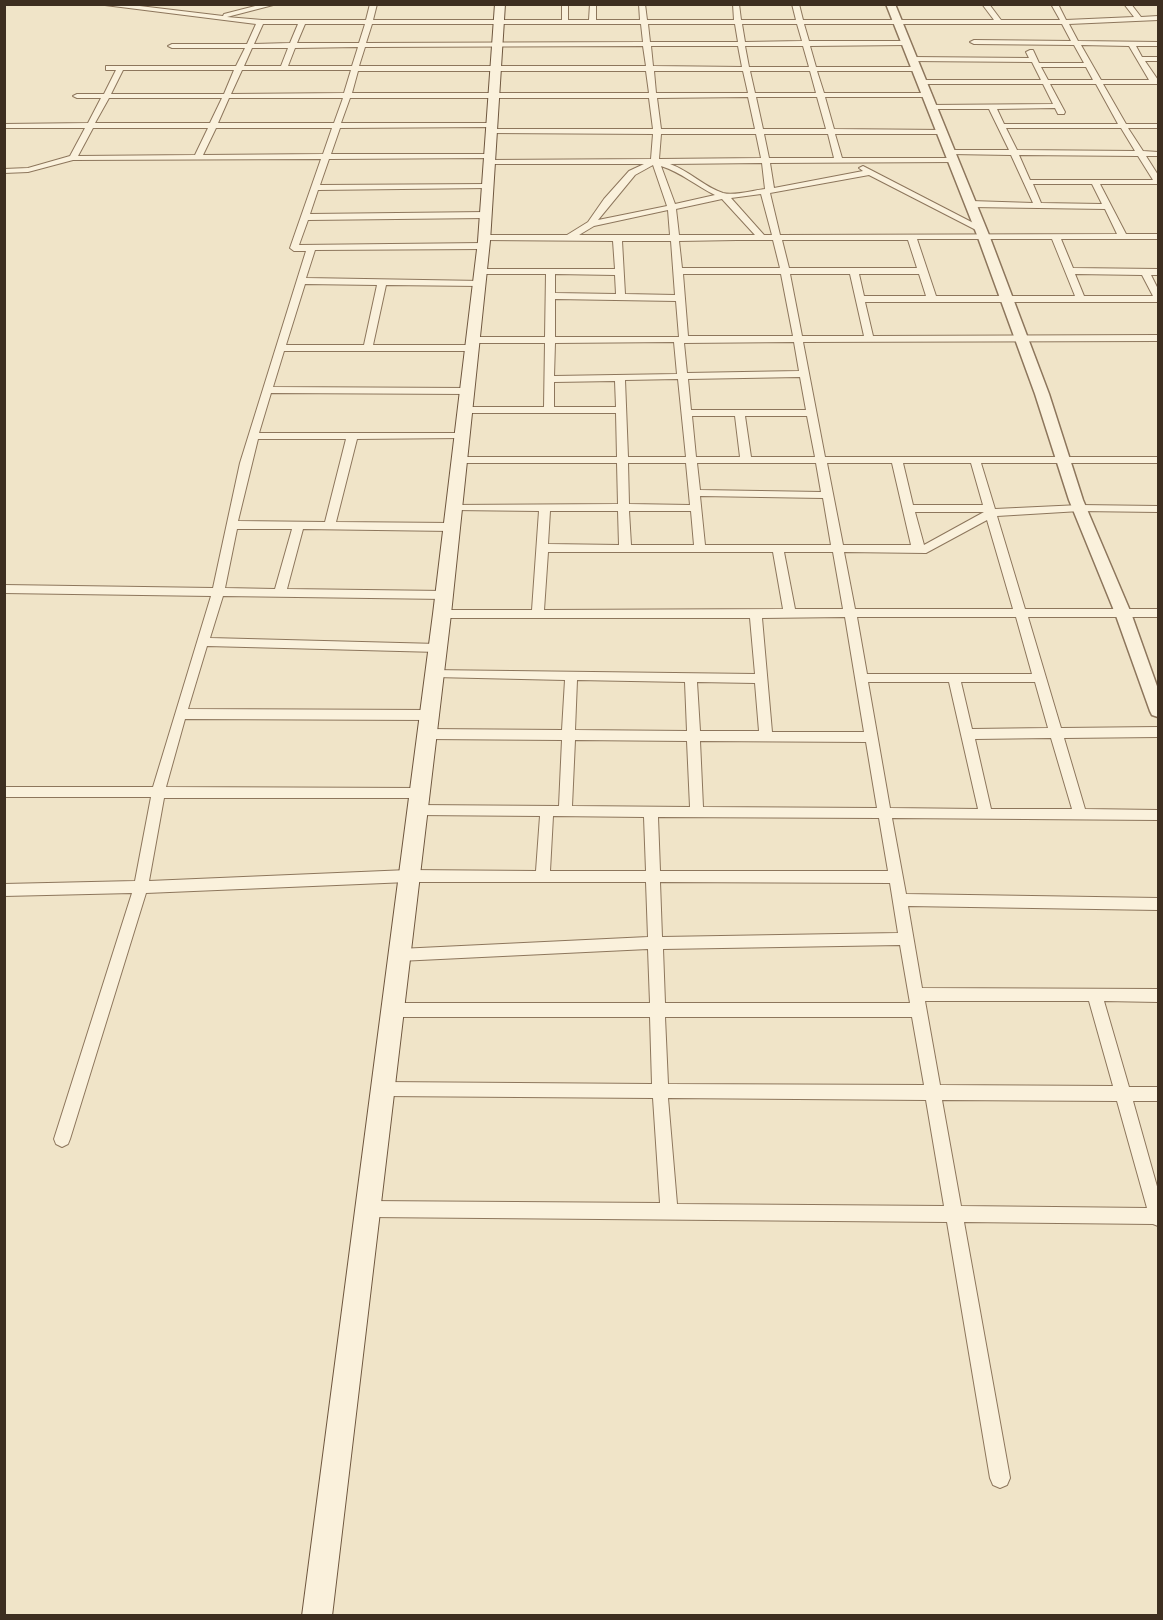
<!DOCTYPE html>
<html>
<head>
<meta charset="utf-8">
<style>
	body { margin:0 }
	#map { position:relative; width:1163px; height:1620px; overflow:hidden; background:#f0e4c8; font-family:Bitter,serif }
	canvas { display:block }
	.frame { position:absolute; inset:0; border:6px solid #3d2e20; pointer-events:none }
</style>
</head>
<body>
<div id="map">
<canvas width="1163" height="1620"></canvas>
<div class="frame"></div>
</div>
<script>
const ctx = document.querySelector('canvas').getContext('2d');
ctx.lineJoin = 'round';
function stroke(path, color, width, dash) { ctx.strokeStyle = color; ctx.lineWidth = width; ctx.lineCap = dash ? 'butt' : 'round'; ctx.setLineDash(dash || []); ctx.stroke(path); }
function fill(path, color) { ctx.fillStyle = color; ctx.fill(path, 'evenodd'); }
const minor = new Path2D(`
	M97 4H123L223 16 224 14 263 4H277L227 17 262 20H366L370 4H377L373 20H562V4H568V20H589L590 4H596V20H640L639 4H645L647 20H734L733 4H739L741 20H796L792 4H799L803 20H994L982 4H989L1001 20H1060L1051 4H1058L1066 20 1134 17 1124 4H1131L1141 17 1158 16V20L1069 24 1078 41 1158 42V46H1136L1142 57H1158V61H1145L1158 80V84H1103L1126 124H1158V128H1128L1143 151 1158 152V156H1146L1158 175V184H1100L1126 234H1158V239H1061L1073 268 1158 269V275H1151L1158 289V302H865L873 336 1158 335V341L803 342 825 457H1158V463H981L995 509 1080 505 1158 506V512L1080 511 997 516 1025 609H1158V617H1028L1061 728 1158 727V737L1064 738 1085 809 1158 810V820L892 818 906 894 1158 898V910L908 906 922 988 1158 989V1002L1104 1001 1129 1087H1158V1101H1133L1158 1190V1226L1153 1224 964 1222 1010 1478 1007 1485 1000 1488 993 1485 990 1478 947 1222 368 1217 362 1215 360 1209 362 1203 368 1201 660 1203 653 1098 383 1096 377 1094 375 1089 377 1084 383 1082 652 1084 650 1017H392L387 1015 384 1010 387 1005 392 1003H650L648 949 399 961 394 959 392 955 394 951 399 949 648 937 646 882H408L146 893 70 1139 68 1144 62 1147 56 1144 54 1139 132 893 4 896V884L135 881 151 797H5L4 787H153L211 596 4 593V585L213 588 240 463 306 251H294L290 248 321 159 73 160 28 172 4 173V169L28 168 70 156 85 128H4V124L88 123 101 98H77L73 96 77 94H104L116 70H106V66H236L245 48H172L168 46 172 44H247L256 24ZM263 24H298L290 43 254 44ZM305 24H365L359 43H297ZM372 24H641L643 42 366 43ZM648 24H735L738 42H650ZM742 24H797L802 41 745 42ZM804 24H1062L1071 41 974 40 970 42 974 44 1074 45 1084 63H1039L1033 50H1030L1026 52 1029 58 912 57 908 59 912 61 1032 62 1041 80H922L918 82 922 84H1043L1053 104 930 105V109H989L1009 150H951L947 152 951 154 1011 155 1033 203 971 201 967 204 971 207 1105 209 1117 234 780 235 770 193 869 175 978 231 985 229 863 166 859 168 863 171 774 188 770 163 954 162 958 160 954 158H842L835 134H943L947 132 943 130 834 129 825 97H928L932 95 928 93H824L817 71H917L921 69 917 67H816L810 46 906 45 910 43 906 41H809ZM1081 45 1129 46 1149 80H1101ZM643 46 646 66H359L365 47ZM651 46H738L742 67 653 66ZM745 46H803L809 67H749ZM358 47 352 66H288L295 48ZM252 48H288L281 66H244ZM1041 67H1086L1093 80H1048ZM123 70H234L224 94H111ZM242 70H351L344 93 231 94ZM358 71H646L649 93H352ZM654 71H743L748 93H656ZM750 71H810L816 93H755ZM1050 84H1096L1118 124H1004L997 109 1055 108 1058 114H1064L1065 112ZM748 97 755 129H661L657 98ZM756 97H817L826 129H763ZM109 98H222L210 123H95ZM229 98H343L334 123H218ZM350 98H649L653 129H491L487 131 491 133 653 134 651 159 488 160 484 162 488 164H644L629 171 604 199 588 222 567 235H481L480 237 484 240 613 241 615 269H477L475 271 480 274H546L545 337H473L468 340 473 343H545L544 407H465L460 410 465 413H616L617 457H459L454 460 459 463H617L618 504 450 505 449 507 454 510 539 511 532 610H442L436 614 442 618H750L755 674 430 670 428 673 434 677 565 680 562 730 427 729 421 734 427 739 562 740 559 806 417 805 412 806 410 810 412 814 417 815 540 816 536 871 408 870 149 881 164 798H419L426 793 419 788 166 787 185 719 429 720 435 715 429 710 188 709 207 646 438 652 444 648 438 644 210 638 223 596 444 599 450 595 444 591 287 589 303 529 451 531 457 527 451 523 336 522 357 439 462 438 467 435 466 433H259L271 393 467 394 472 391 467 388 273 387 284 351H472L477 348 472 345H373L386 285 479 286 484 283 482 281 306 278 315 250 483 249 487 246 483 243 299 245 308 220 485 218 489 215 485 212 310 214 318 190 487 188 491 186 487 184 320 185 329 159 489 158 493 156 489 154H331L340 128 491 127 495 125 491 123H341ZM93 128H208L195 155 78 156ZM216 128H332L323 154 203 155ZM1006 128H1121L1135 151 1017 150ZM661 134H756L761 158 659 159ZM764 134H828L834 158H769ZM1019 155 1138 156 1153 180H1030ZM762 163 765 189C754 190 735 196 723 193 704 187 690 171 670 164ZM653 165 667 206 598 220 635 175ZM661 166C682 173 695 185 715 195L675 204ZM1033 184H1092L1102 204 1041 203ZM761 194 772 235H764L731 198ZM722 199 755 235H679L676 209ZM668 210 670 235H579L594 226ZM917 239H1052L1075 296H936ZM737 240H773L780 268H682L679 241ZM782 240H908L917 268H789ZM622 241H671L675 295 625 294ZM555 274 615 275 616 294 555 293ZM683 274H781L793 336H688ZM790 274H850L864 336H802ZM859 274H919L926 296H864ZM1075 274 1142 275 1153 296H1084ZM305 284 377 285 364 345H286ZM555 299 676 301 679 337H555ZM674 342 677 374 554 376 555 343ZM794 342 799 371 687 373 684 343ZM800 377 806 410H691L688 379ZM678 379 686 457H628L625 380ZM615 381 616 407H554V382ZM692 416H735L740 457H696ZM745 416H807L815 457H751ZM258 439H346L325 522 238 521ZM628 463H686L690 505 629 504ZM697 463H816L821 492 700 490ZM827 463H892L911 545H843ZM903 463H971L983 505H913ZM700 496 823 498 831 545H705ZM550 511H618L619 545 548 544ZM629 511H691L694 545H631ZM915 512H984L924 545ZM987 520 1013 609H855L844 552 926 553ZM237 529H292L275 589 225 588ZM548 552H773L783 609 544 610ZM784 552H833L843 609H795ZM845 617 864 732H772L762 618ZM857 617H1016L1032 674H867ZM577 680 685 682 687 731 575 730ZM697 682 755 683 759 731H700ZM868 682H949L978 809 890 808ZM961 682H1035L1048 728 972 729ZM1051 738 1072 809H991L975 739ZM575 740 687 741 690 807 572 806ZM700 741 866 742 877 808 703 807ZM553 816 644 817 646 871H550ZM658 817 879 818 888 871H660ZM660 882 890 883 898 933 662 937ZM900 945 910 1003H665L663 949ZM925 1001H1089L1113 1086 940 1085ZM665 1017H912L924 1085 668 1084ZM668 1098 926 1100 944 1206 677 1204ZM942 1100 1117 1101 1147 1208 961 1206Z`);
const tertiary = new Path2D(`
	M886 4H895L989 235 1049 394 1083 500 1131 613 1158 689V717L1152 715 1150 711 1115 613 1069 500 1035 394 977 235Z`);
const secondary = new Path2D(`
	M495 4H505L490 241 451 614 332 1616H302L433 614 478 241Z`);
stroke(minor, '#8d765c', 2);
stroke(tertiary, '#8d765c', 3);
stroke(secondary, '#6f573f', 2);
fill(minor, '#faf1dc');
fill(tertiary, '#faf1dc');
fill(secondary, '#faf1dc');
</script>
</body>
</html>
